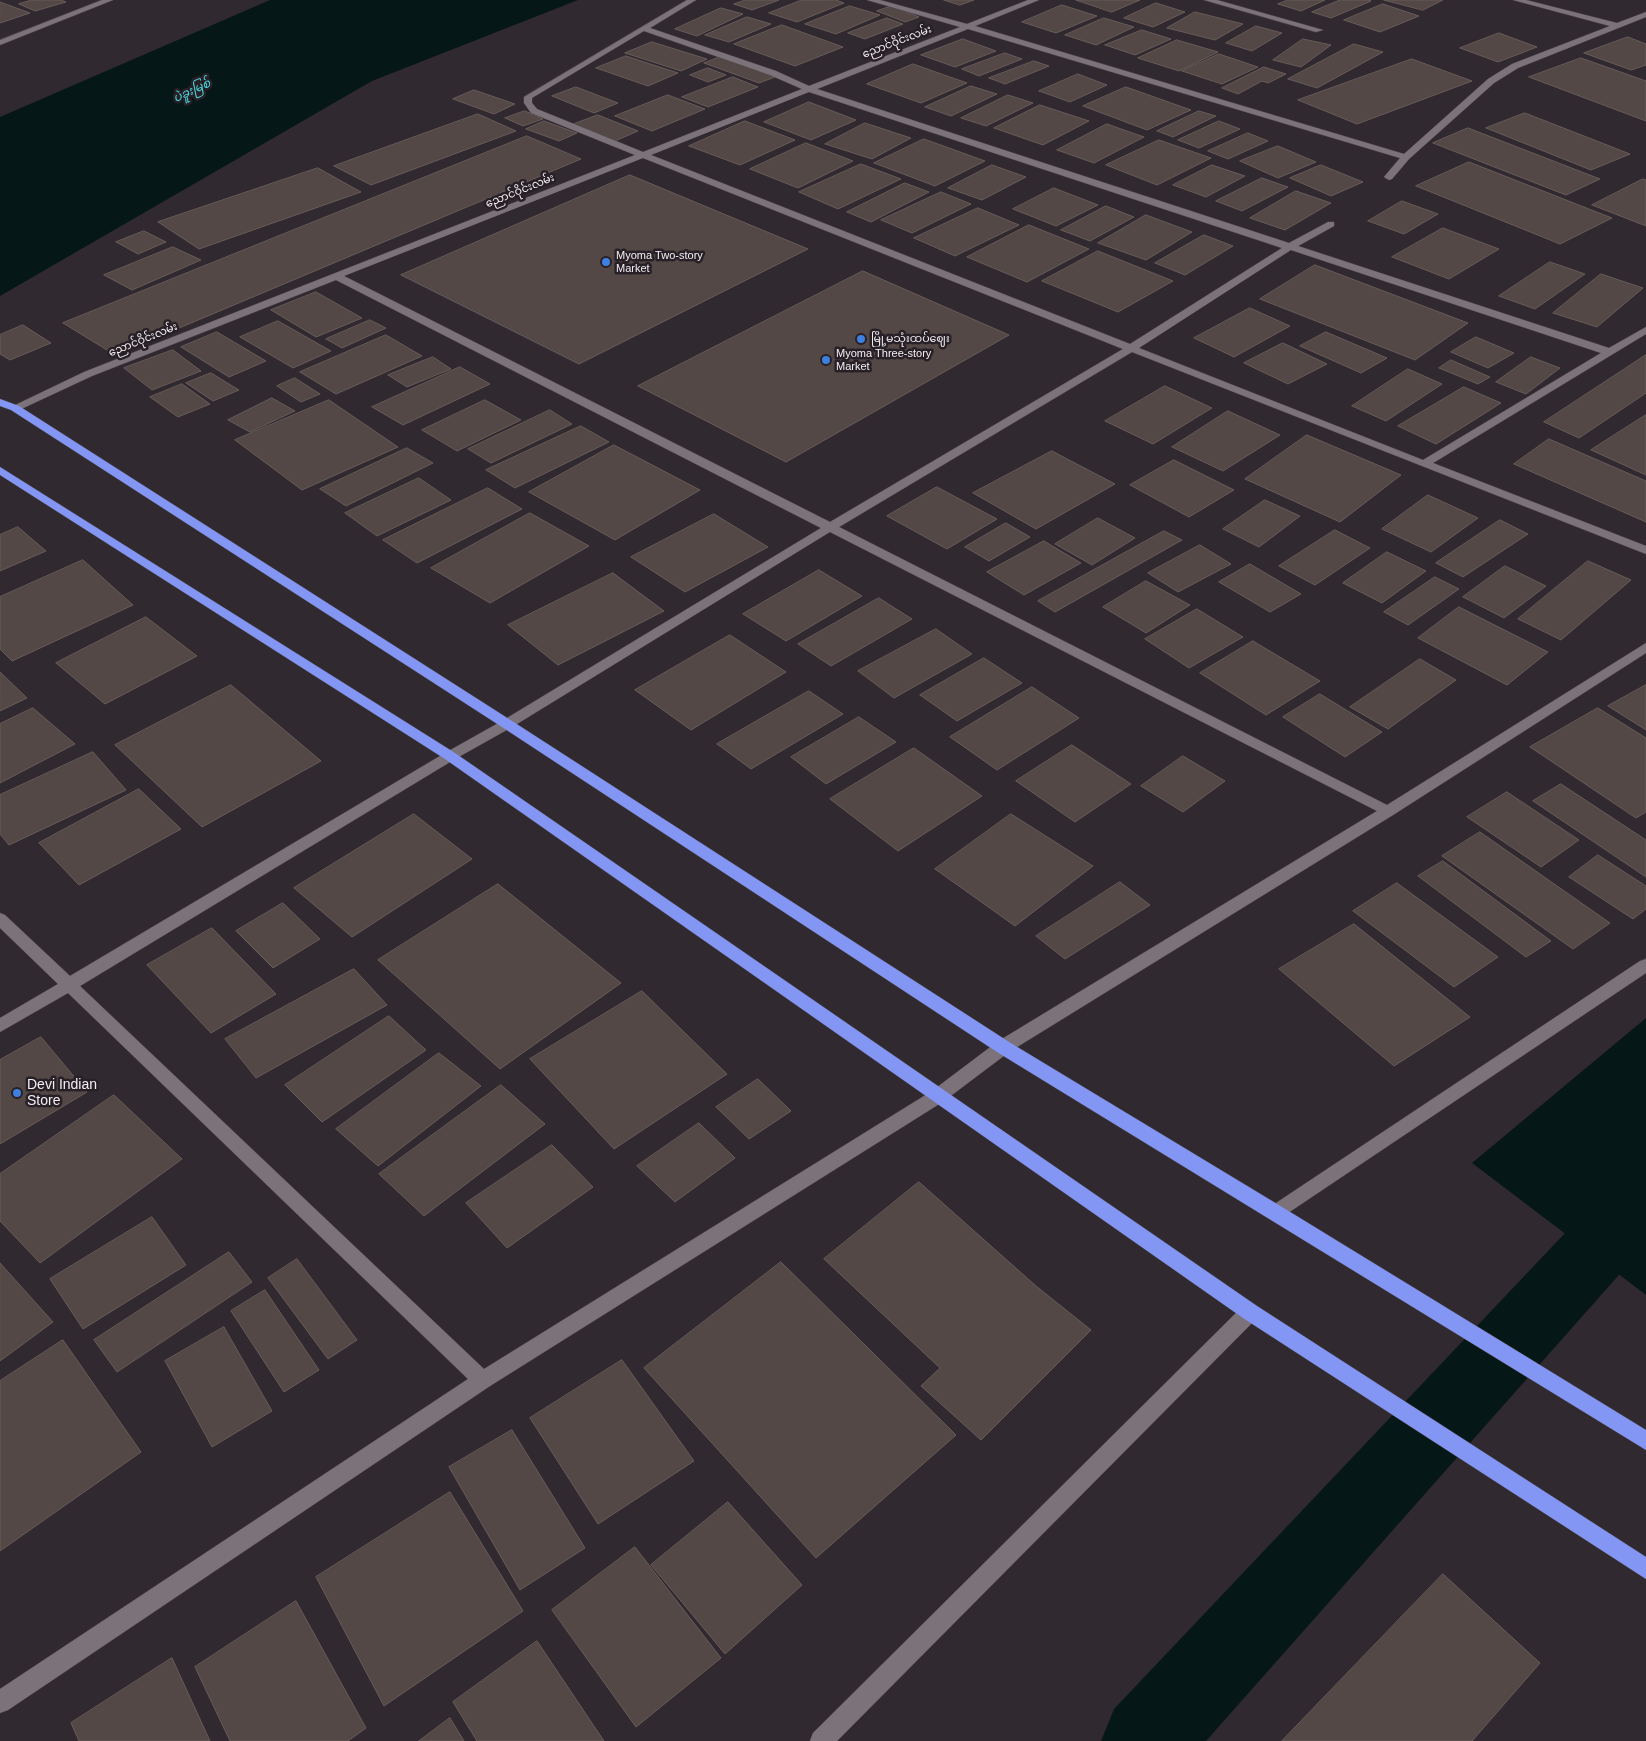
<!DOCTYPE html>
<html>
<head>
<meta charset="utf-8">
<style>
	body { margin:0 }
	canvas { display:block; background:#312930 }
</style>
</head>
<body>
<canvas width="1646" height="1741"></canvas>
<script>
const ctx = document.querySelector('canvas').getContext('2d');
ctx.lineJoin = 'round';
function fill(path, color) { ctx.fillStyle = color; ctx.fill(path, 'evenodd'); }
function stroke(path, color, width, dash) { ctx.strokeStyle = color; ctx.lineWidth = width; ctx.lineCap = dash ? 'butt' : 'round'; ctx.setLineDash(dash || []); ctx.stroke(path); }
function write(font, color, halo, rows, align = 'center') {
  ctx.font = font + ' Helvetica,"Noto Sans Myanmar",sans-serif'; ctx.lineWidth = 5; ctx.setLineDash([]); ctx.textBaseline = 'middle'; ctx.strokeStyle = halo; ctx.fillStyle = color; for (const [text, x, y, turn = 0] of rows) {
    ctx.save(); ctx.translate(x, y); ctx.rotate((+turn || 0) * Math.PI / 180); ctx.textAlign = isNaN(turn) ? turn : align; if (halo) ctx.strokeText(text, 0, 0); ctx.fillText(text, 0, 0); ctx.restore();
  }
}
fill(new Path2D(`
	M270 0H578L372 81 0 296V117Z
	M1646 1018V1295L1472 1163Z`), '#051717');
fill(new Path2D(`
	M1592 1223 1618 1232 1629 1254 1618 1276 1206 1741H1101L1114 1709 1566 1232Z`), '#051717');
const building = new Path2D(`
	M32 0H61L66 2 35 11 19 4Z
	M746 0H779L752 10 734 4Z
	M802 0H836L844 3 797 22 769 13Z
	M944 0H974L960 5Z
	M1076 0H1140L1112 12Z
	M1288 0H1325L1301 11 1278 4Z
	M1340 0H1368L1371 1 1331 18 1312 12Z
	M1384 0H1443L1423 10Z
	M0 2 30 13 0 23Z
	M1156 3 1185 12 1153 27 1124 18Z
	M1383 4 1419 16 1380 32 1344 20Z
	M1062 5 1097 16 1056 33 1022 22Z
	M850 6 880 15 836 34 805 24Z
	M892 6 919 17 905 22 877 11Z
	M721 8 743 14 697 36 675 29Z
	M1195 12 1243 24 1215 40 1167 28Z
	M747 17 771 24 729 42 705 35Z
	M887 18 903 24 865 39 848 33Z
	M1104 18 1134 27 1096 45 1065 35Z
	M782 25 843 47 795 66 734 44Z
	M1256 26 1282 33 1252 51 1226 43Z
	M1142 30 1171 39 1135 55 1105 45Z
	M1499 33 1537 47 1498 62 1460 48Z
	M1628 37 1646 44V65L1631 70 1584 53Z
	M963 39 996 51 955 67 921 55Z
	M1303 39 1331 45 1301 67 1273 60Z
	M1177 40 1218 52 1179 71 1138 58Z
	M652 42 707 59 681 71 625 53Z
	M1354 44 1383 52 1317 88 1288 79Z
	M1005 53 1022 59 979 76 962 69Z
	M1219 54 1258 67 1222 84 1182 71Z
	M626 56 678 73 648 86 596 68Z
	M720 57 775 77 759 83 704 63Z
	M1581 58 1646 81V121L1529 77Z
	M1412 59 1472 81 1357 124 1298 100Z
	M1034 61 1049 66 1005 84 989 78Z
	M913 64 967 83 921 103 867 84Z
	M1264 67 1286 74 1268 83 1262 81 1238 94 1222 88Z
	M708 68 726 75 708 82 690 75Z
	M1078 74 1107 85 1070 102 1039 91Z
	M733 77 758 87 708 107 682 97Z
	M971 86 997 94 951 116 925 107Z
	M576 87 618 103 594 113 552 96Z
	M1126 87 1191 110 1147 130 1083 106Z
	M474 90 515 104 494 114 453 99Z
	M668 95 705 109 652 131 615 116Z
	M1008 95 1033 103 986 126 961 118Z
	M809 102 856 120 811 140 764 122Z
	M1040 105 1089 121 1043 145 994 128Z
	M525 111 543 119 523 126 505 118Z
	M1199 111 1216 116 1173 137 1157 131Z
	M1525 113 1630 154 1591 170 1486 128Z
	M478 114 516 131 371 185 334 166Z
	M598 115 638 131 615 141 574 124Z
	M544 121 577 133 559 141 526 129Z
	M745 121 795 140 740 165 689 146Z
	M1219 121 1240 129 1199 148 1178 140Z
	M865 123 911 138 872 159 825 144Z
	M1107 124 1144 137 1094 163 1057 150Z
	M1468 128 1600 179 1566 195 1433 143Z
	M1248 133 1268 141 1228 159 1208 151Z
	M527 136 581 159 115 355 63 323Z
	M924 139 985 161 935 186 874 163Z
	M1159 140 1211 158 1157 185 1106 165Z
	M806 143 853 161 798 188 750 169Z
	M1278 146 1316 162 1278 178 1240 161Z
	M1469 162 1612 218 1560 244 1416 186Z
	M861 164 901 179 838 209 799 192Z
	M992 165 1026 177 982 200 948 188Z
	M1212 165 1245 176 1206 197 1173 185Z
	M1321 165 1363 182 1331 196 1290 178Z
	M318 168 361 192 199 249 158 222Z
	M630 175 808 249 579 364 401 275Z
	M1262 178 1288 187 1242 211 1216 201Z
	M1643 179 1646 180V226L1592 205Z
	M905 183 929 192 871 222 847 212Z
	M1054 188 1098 205 1056 226 1013 209Z
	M1296 191 1331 203 1285 230 1250 218Z
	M941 192 971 204 912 233 881 220Z
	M1402 201 1438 214 1404 234 1368 221Z
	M1106 206 1134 217 1090 241 1061 230Z
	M978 208 1019 225 955 256 914 238Z
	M1146 215 1192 232 1146 260 1098 243Z
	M1029 225 1089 249 1027 282 967 257Z
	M1443 228 1499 249 1449 279 1392 257Z
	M144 231 166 242 138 254 116 242Z
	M1204 235 1233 246 1185 275 1155 263Z
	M173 247 201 260 132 290 104 275Z
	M1098 251 1173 281 1118 312 1042 281Z
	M1550 262 1585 274 1535 309 1499 296Z
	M1315 265 1468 323 1415 360 1260 299Z
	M863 271 1009 335 786 462 638 386Z
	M1601 274 1643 288 1597 327 1553 313Z
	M316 292 362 318 316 337 271 310Z
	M1250 308 1290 326 1234 357 1194 338Z
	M370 320 386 328 342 348 326 339Z
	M278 321 331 351 293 368 240 337Z
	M23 325 51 343 10 360 0 354V335Z
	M217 332 266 361 229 377 181 347Z
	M1326 332 1387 358 1361 373 1300 346Z
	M386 335 422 356 336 394 300 372Z
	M1476 337 1514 353 1488 368 1451 352Z
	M1283 343 1327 364 1288 384 1244 363Z
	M173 350 201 371 152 390 124 368Z
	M1646 355V393L1579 438 1544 422Z
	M433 357 451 369 407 387 388 375Z
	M1531 357 1560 368 1526 394 1496 382Z
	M1451 360 1490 377 1478 384 1439 368Z
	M460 367 490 384 403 425 372 407Z
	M1408 369 1442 384 1386 421 1352 406Z
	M211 373 239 390 213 401 186 383Z
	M295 378 320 394 301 402 277 386Z
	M182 384 210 404 178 417 150 397Z
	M1165 386 1212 408 1153 444 1105 421Z
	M1464 387 1501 403 1436 444 1398 426Z
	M272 398 295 411 250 432 228 420Z
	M329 400 398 447 302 490 235 440Z
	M485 400 521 420 457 451 422 430Z
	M550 410 572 424 491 463 468 449Z
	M1228 411 1280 435 1223 471 1172 447Z
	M1646 415V475L1591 450Z
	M581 426 609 442 515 488 486 470Z
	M1307 435 1401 475 1340 522 1245 479Z
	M1549 439 1646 481V522L1514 464Z
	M614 445 700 490 615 540 529 492Z
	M407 448 433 463 346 506 320 489Z
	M1052 451 1115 484 1036 529 973 493Z
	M1174 460 1234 490 1189 517 1130 485Z
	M419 478 451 500 377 536 345 513Z
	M937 487 997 519 947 549 887 516Z
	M488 488 522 509 417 563 383 540Z
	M1428 495 1478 518 1431 552 1382 529Z
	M1265 500 1300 516 1259 547 1223 529Z
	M530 513 589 546 490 603 431 568Z
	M714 514 768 547 685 592 631 557Z
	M1098 518 1135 538 1092 565 1055 544Z
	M1500 520 1528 534 1463 577 1436 563Z
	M1006 523 1030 537 989 561 965 547Z
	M18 527 46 551 0 571V535Z
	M1335 530 1370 548 1315 585 1279 566Z
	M1164 531 1182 540 1055 612 1038 601Z
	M1044 541 1081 563 1024 595 987 572Z
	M1200 545 1231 564 1178 592 1148 573Z
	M1387 552 1426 571 1382 603 1343 583Z
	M83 560 133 605 12 661 0 649V597Z
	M1588 561 1631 580 1561 640 1518 619Z
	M1250 564 1301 594 1270 612 1219 582Z
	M1505 566 1546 586 1504 618 1463 597Z
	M819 570 862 596 786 641 743 614Z
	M613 573 664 611 558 665 508 625Z
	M1435 577 1459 589 1408 625 1384 612Z
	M1146 581 1190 605 1146 633 1103 607Z
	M879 598 912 619 831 666 798 644Z
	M1459 607 1548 652 1507 685 1418 638Z
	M1197 609 1243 637 1189 668 1145 639Z
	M146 617 197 656 105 704 56 663Z
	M936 629 972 654 894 698 858 671Z
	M730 635 786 672 691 730 635 690Z
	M1253 641 1320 681 1266 715 1200 673Z
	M984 658 1022 683 957 721 920 695Z
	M1420 659 1456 680 1388 729 1350 707Z
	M0 672 27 698 0 711Z
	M231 685 321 761 202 827 115 745Z
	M1646 685V730L1608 706Z
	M1032 687 1079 718 997 770 950 737Z
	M809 691 843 714 751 769 717 744Z
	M1320 694 1382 732 1345 757 1283 717Z
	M33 708 75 744 0 783V724Z
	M1598 708 1646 738V812L1636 818 1530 747Z
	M859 717 896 742 826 784 791 757Z
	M1072 745 1131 784 1075 822 1016 781Z
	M914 748 982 796 898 851 830 799Z
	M93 752 126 790 9 845 0 834V795Z
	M1183 756 1225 781 1183 812 1141 786Z
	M1561 784 1646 840V877L1533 801Z
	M139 789 181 829 79 885 39 843Z
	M1507 792 1579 840 1541 867 1467 817Z
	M414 814 472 859 352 937 294 888Z
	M1011 814 1093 866 1015 926 935 869Z
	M1480 832 1610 923 1573 949 1442 856Z
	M1598 855 1646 886V909L1633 919 1569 877Z
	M1443 861 1551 941 1526 957 1418 876Z
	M1120 882 1150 905 1065 959 1036 936Z
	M1397 883 1498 957 1454 987 1353 911Z
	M498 884 621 983 500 1069 378 960Z
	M283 903 320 939 273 968 236 931Z
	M1354 924 1470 1017 1394 1066 1279 969Z
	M212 928 276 994 211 1033 147 965Z
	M354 969 387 1005 256 1078 225 1039Z
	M642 991 727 1074 614 1149 530 1059Z
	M389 1016 426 1050 322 1122 285 1085Z
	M41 1037 87 1092 0 1144V1060Z
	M439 1053 481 1086 378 1166 336 1129Z
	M758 1079 791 1111 749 1139 716 1107Z
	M501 1085 545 1124 424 1216 379 1174Z
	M114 1095 182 1159 40 1263 0 1221V1174Z
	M699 1123 735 1158 675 1202 637 1166Z
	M552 1145 593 1187 507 1248 466 1203Z
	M919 1182 1036 1286 1091 1330 981 1440 921 1386 940 1368 824 1259Z
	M152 1217 186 1265 83 1329 50 1279Z
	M229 1252 252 1282 117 1372 94 1340Z
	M297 1259 357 1340 328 1359 268 1278Z
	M781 1262 956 1435 816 1558 644 1368Z
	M0 1263 53 1322 0 1361Z
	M265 1290 319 1370 284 1392 231 1311Z
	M224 1327 272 1411 212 1447 165 1361Z
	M63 1340 141 1452 0 1551V1381Z
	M622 1360 694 1461 598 1524 530 1418Z
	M512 1430 585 1548 520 1590 449 1467Z
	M450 1492 523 1611 384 1706 316 1577Z
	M728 1502 802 1585 725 1654 651 1565Z
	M635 1547 721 1658 636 1727 552 1610Z
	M1443 1574 1540 1663 1472 1741H1282Z
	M296 1601 366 1728 348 1741H230L195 1667Z
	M537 1641 604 1741H477L453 1702Z
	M172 1658 210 1741H79L71 1723Z
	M450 1718 464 1741H419Z`);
fill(building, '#534845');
stroke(building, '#685b59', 1);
const minor = new Path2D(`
	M102 0H113L0 45V40Z
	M687 0H696L650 28 776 71 809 86 960 27 867 0H880L967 24 1028 0H1039L975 26 1404 154 1488 79 1512 64 1610 26 1513 0H1526L1617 23 1646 12V17L1518 68 1494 83 1409 159 1392 179 1389 180 1384 177 1400 158 968 29 817 89 1289 243 1328 222H1334V226L1298 246 1609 348 1646 327V334L1433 463 1646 546V554L1132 352 839 527 1387 805 1646 643V653L1393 815 1009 1052 944 1101 490 1386 8 1710 0 1713V1689L468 1379 68 993 0 1032V1018L58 984 0 928V913L5 915 70 976 445 753 502 721 821 528 336 280 92 376 19 410 15 411 9 408 84 372 635 155 531 113 524 103V97ZM644 31 770 75 802 89 643 152 537 109 532 103V98ZM809 92 1282 248 1130 344 651 155ZM643 158 1123 349 830 522 344 276ZM1291 250 1601 353 1423 460 1139 348ZM830 532 1377 811 997 1042 932 1091 484 1369 80 986 455 759 512 727Z
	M1204 0H1217L1323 30 1316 32Z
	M1646 959V973L1282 1217 1276 1220 1270 1217 1267 1212 1270 1207 1640 961Z
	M1250 1304 1257 1306 1259 1312 1257 1318 837 1741H810L813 1733 1243 1306Z`);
const highway = new Path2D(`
	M0 399 19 406 512 721 1009 1042 1282 1207 1646 1430V1450L997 1052 502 727 11 410 0 406Z
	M0 467 455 753 1257 1306 1646 1557V1579L1243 1318 445 759 0 475Z`);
stroke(minor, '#4d474c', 1);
stroke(highway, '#4d474c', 1);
fill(minor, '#7c727a');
fill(highway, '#8396f4');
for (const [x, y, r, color] of [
	[606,262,5,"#3f7fe0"],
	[861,339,5,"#3f7fe0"],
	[826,360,5,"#3f7fe0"],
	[17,1093,5,"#3f7fe0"]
]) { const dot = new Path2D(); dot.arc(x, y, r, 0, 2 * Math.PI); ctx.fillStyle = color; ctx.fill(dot); stroke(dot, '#272026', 2); }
write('11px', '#f3eef2', '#272026', [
	["ညောင်ဝိုင်းလမ်း",897,42,-21],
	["ညောင်ဝိုင်းလမ်း",520,191,-22],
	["ညောင်ဝိုင်းလမ်း",143,340,-22]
]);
write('11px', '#f3eef2', '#272026', [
	["Myoma Two-story",616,256],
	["Market",616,269],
	["မြို့မသုံးထပ်ဈေး",871,339],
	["Myoma Three-story",836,354],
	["Market",836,367]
], 'left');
write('italic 12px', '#49d8de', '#272026', [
	["ပဲခူးမြစ်",192,91,-25]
]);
write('14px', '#f3eef2', '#272026', [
	["Devi Indian",27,1085],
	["Store",27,1101]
], 'left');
</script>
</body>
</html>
